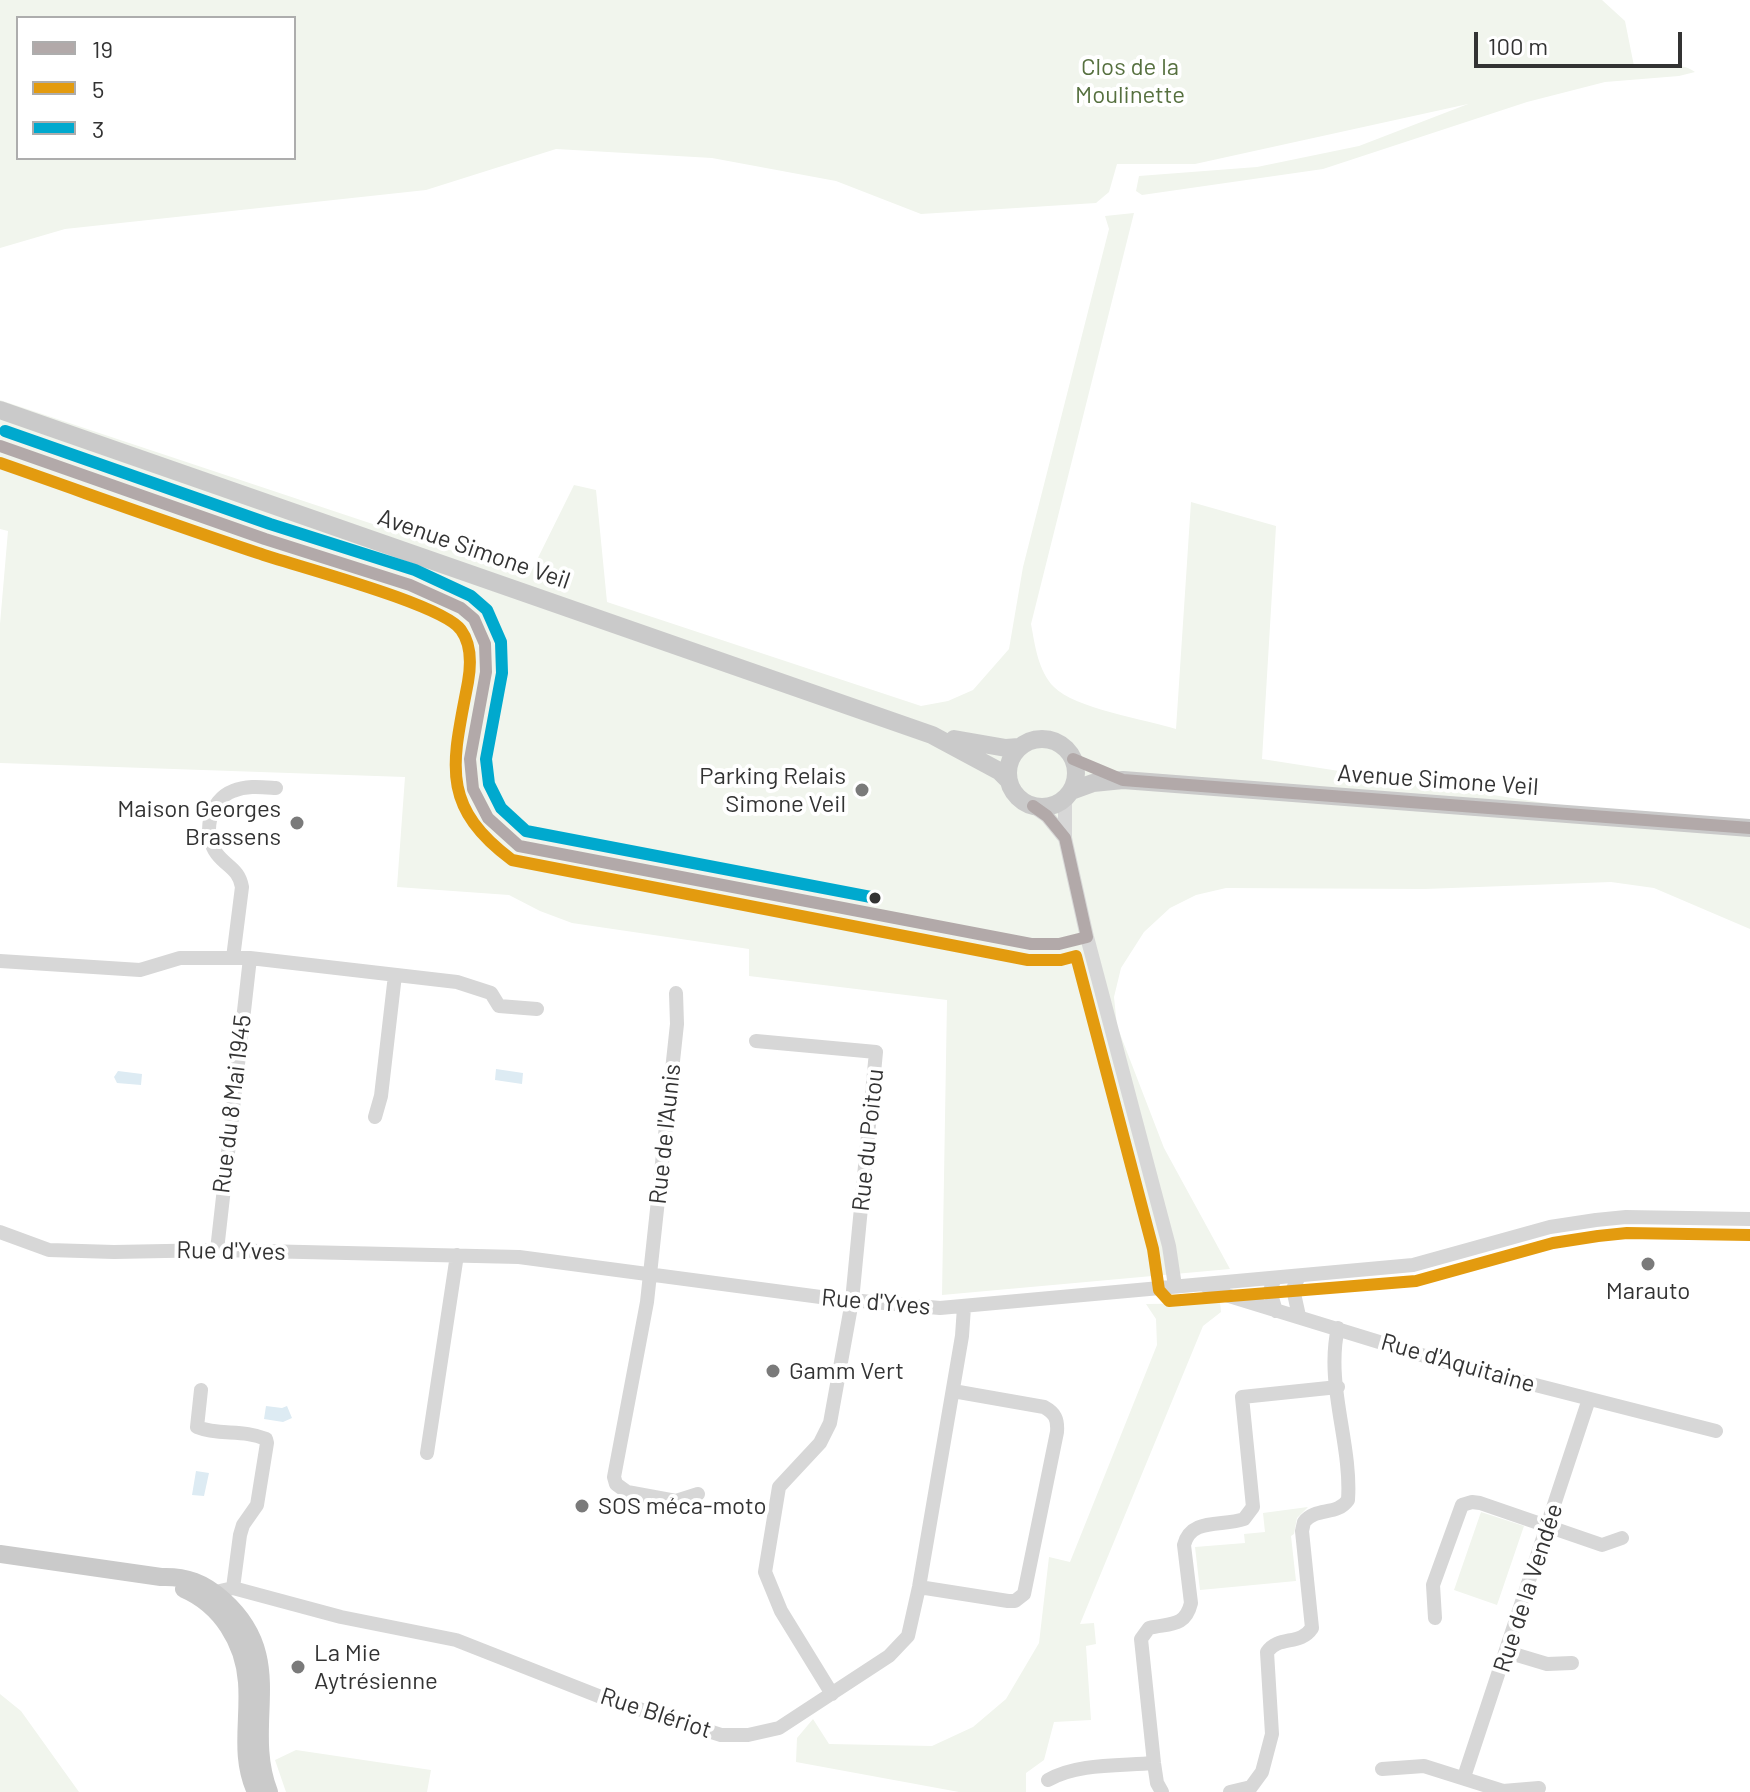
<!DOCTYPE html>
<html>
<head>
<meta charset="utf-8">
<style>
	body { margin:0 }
	#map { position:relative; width:1750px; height:1792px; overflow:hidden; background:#fff; font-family:Barlow,sans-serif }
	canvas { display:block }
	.legend { position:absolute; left:16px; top:16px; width:280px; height:144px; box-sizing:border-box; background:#fff; border:2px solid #adadad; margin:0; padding:10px 14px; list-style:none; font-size:24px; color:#333 }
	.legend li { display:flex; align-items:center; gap:16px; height:40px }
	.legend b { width:40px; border:2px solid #adadad }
	.scale { position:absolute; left:1474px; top:32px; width:208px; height:36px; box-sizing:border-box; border:4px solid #333; border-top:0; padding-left:10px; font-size:24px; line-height:28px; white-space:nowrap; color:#333; -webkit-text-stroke:6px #fff; paint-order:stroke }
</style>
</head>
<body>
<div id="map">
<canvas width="1750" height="1792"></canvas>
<ul class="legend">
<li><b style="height:10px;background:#b2a9a9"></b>19</li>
<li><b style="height:10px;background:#e39b0f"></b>5</li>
<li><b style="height:10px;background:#00a9ce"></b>3</li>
</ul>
<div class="scale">100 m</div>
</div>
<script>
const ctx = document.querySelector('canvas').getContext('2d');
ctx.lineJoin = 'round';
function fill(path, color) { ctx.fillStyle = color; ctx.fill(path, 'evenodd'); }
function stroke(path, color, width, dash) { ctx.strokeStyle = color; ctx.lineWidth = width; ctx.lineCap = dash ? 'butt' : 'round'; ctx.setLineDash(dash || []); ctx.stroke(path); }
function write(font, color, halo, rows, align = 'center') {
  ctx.font = font + ' Barlow,sans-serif'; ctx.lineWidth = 8; ctx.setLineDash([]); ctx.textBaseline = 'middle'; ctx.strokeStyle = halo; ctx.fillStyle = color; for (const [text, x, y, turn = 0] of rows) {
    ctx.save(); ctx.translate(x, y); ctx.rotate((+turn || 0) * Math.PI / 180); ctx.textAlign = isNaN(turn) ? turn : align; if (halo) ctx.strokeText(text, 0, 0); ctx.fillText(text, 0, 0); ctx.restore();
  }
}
fill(new Path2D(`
	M0 0H1602L1625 21 1634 66C1652 66 1680 61 1695 72L1679 76 1605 82 1527 102 1323 169 1142 195 1136 191 1139 176 1257 167 1359 146 1468 104 1195 164H1117L1109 192 1096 203 921 214 836 181 712 158 556 149 426 190 65 229 0 248ZM18 18H294V158H18Z
	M1134 213 1031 624C1035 645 1038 671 1054 687 1074 708 1147 720 1176 729L1191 502 1276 526 1262 759 1750 835V929L1654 888 1611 882 1425 889 1226 888 1196 895 1170 908 1144 932 1121 968 1114 997 1117 1026 1164 1148 1230 1269 942 1295 947 1000 749 976V949L572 923 540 911 509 895 397 887 405 777 0 763V624L8 531 0 529V400L529 576 574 485 596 490 607 602 921 706 948 701 973 690 1009 649 1023 567 1109 229 1105 216Z
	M1220 1303 1221 1312 1203 1326 1080 1624 1094 1623 1096 1644 1086 1646 1091 1720 1054 1722 1044 1760 1026 1773V1792H959L796 1762 797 1738 813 1719 829 1744 932 1746 973 1727 1006 1699 1039 1643 1049 1557 1070 1562 1157 1345 1156 1319 1146 1304Z
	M1308 1507 1297 1518 1294 1534 1291 1536 1296 1581 1200 1590 1195 1547 1245 1543 1244 1534 1265 1532 1263 1513Z
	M1481 1512 1524 1526 1497 1605 1454 1590Z
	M0 1694 21 1711 79 1792H0Z
	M296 1750 431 1770 427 1792H286L275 1760Z`), '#f1f5ed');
fill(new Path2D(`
	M496 1069 523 1073 522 1084 495 1080Z
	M118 1071 142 1074 141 1085 117 1083 114 1077Z
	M266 1406 282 1408 287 1406 292 1418 283 1422 264 1419Z
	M196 1471 209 1473 204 1496 192 1495Z`), '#ddebf3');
stroke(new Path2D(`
	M1065 798V838L1087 937 1169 1246 1175 1286
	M1033 806 1047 816 1065 838
	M250 958 457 982 491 993 499 1006 537 1009
	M0 961 140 970 180 958H233
	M676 993 677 1024 647 1302 614 1477 616 1484 627 1492 676 1501 698 1494
	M756 1041 876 1052 852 1301 830 1423 820 1443 779 1487 765 1572 781 1611 832 1694
	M375 1117 381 1096 395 975
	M0 1232 49 1250 114 1252 217 1250 519 1257 828 1298 940 1308 1413 1265 1550 1227 1596 1220 1626 1217 1750 1219
	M217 1250 250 958H233L242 887C239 869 227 867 217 854 202 834 209 800 233 791 247 785 262 787 276 788
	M1299 1276 1293 1289 1299 1316
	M1275 1278 1270 1291 1276 1311
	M1204 1285 1226 1295 1441 1361 1716 1431
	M201 1390 197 1427C219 1436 243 1429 266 1439L267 1443 257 1505 243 1525 240 1535 233 1588
	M427 1453 457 1255
	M919 1587 1008 1601H1015L1024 1594 1057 1432C1058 1419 1055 1413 1044 1407L953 1391
	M207 1594 233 1588 341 1617 456 1640 601 1697 721 1735H748L779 1728 889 1656 908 1636 919 1587 962 1336 964 1307
	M1435 1618 1433 1585 1462 1505 1472 1502 1480 1503 1602 1545 1622 1538
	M1507 1652 1547 1664 1572 1663
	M1382 1769 1424 1766 1503 1791 1539 1788
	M1464 1777 1589 1399
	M1048 1780C1077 1763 1120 1766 1154 1763
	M1162 1792 1157 1783 1154 1763 1141 1639 1149 1628C1169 1623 1185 1628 1191 1603L1184 1545C1191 1517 1223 1527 1244 1519L1253 1507 1242 1397 1338 1387
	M1230 1792 1251 1787 1262 1772 1272 1734 1267 1652C1279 1635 1300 1646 1312 1628L1302 1531 1304 1522C1316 1507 1337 1516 1348 1500 1352 1444 1325 1384 1338 1328`), '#d7d7d7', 14);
stroke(new Path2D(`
	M0 410 932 735 999 771 1008 780
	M1008 773a34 34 0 1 1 68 0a34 34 0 1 1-68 0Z
	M954 739 1006 748 1019 747
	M1071 791 1093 783 1123 780 1750 828
	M0 1554 161 1577C186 1576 204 1583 223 1600 290 1660 242 1722 269 1792
	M184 1589C221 1605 244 1642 247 1682 250 1720 239 1756 256 1792`), '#cacaca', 18);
stroke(new Path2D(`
	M0 446 265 539 410 585 461 608 474 619 485 644 486 672 470 759 473 789 488 818 519 846 1031 944H1059L1087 937
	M1073 759 1123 780 1750 828
	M1033 806 1047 816 1065 838 1087 937`), '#b2a9a9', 12);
stroke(new Path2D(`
	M0 463C86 493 171 524 258 553 295 566 443 604 461 630 472 645 471 665 468 682 453 762 438 805 512 860L1028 960H1061L1076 956 1153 1249 1159 1290 1169 1301 1416 1281 1553 1243 1598 1236 1627 1233 1750 1235`), '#e39b0f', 12);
stroke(new Path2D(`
	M5 431 270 524 415 570 471 596 487 610 501 642 502 673 486 759 489 784 501 808 526 831 876 898`), '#00a9ce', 12);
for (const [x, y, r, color] of [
	[862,790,8,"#7a7a7a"],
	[297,823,8,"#7a7a7a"],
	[875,898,7,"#333"],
	[1648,1264,8,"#7a7a7a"],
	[773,1371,8,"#7a7a7a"],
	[582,1506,8,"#7a7a7a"],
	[298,1667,8,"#7a7a7a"]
]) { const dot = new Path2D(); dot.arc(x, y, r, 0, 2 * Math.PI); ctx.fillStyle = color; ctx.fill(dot); stroke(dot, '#fff', 3); }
write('24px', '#56703f', '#fff', [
	["Clos de la",1130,67],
	["Moulinette",1130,95]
]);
write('24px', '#333', '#fff', [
	["Avenue Simone Veil",474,549,19],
	["Avenue Simone Veil",1438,780,4],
	["Rue du 8 Mai 1945",232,1104,-83],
	["Rue de l'Aunis",665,1134,-84],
	["Rue du Poitou",868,1140,-84],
	["Rue d'Yves",231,1251,1],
	["Rue d'Yves",876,1302,5],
	["Rue d'Aquitaine",1458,1363,16],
	["Rue de la Vendée",1528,1588,-72],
	["Rue Blériot",656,1713,18]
]);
write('24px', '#333', '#fff', [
	["Parking Relais",846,776,"right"],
	["Simone Veil",846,804,"right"],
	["Maison Georges",281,809,"right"],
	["Brassens",281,837,"right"],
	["Marauto",1648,1291,"center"],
	["Gamm Vert",789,1371],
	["SOS méca-moto",598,1506],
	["La Mie",314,1653],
	["Aytrésienne",314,1681]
], 'left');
</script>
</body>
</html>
